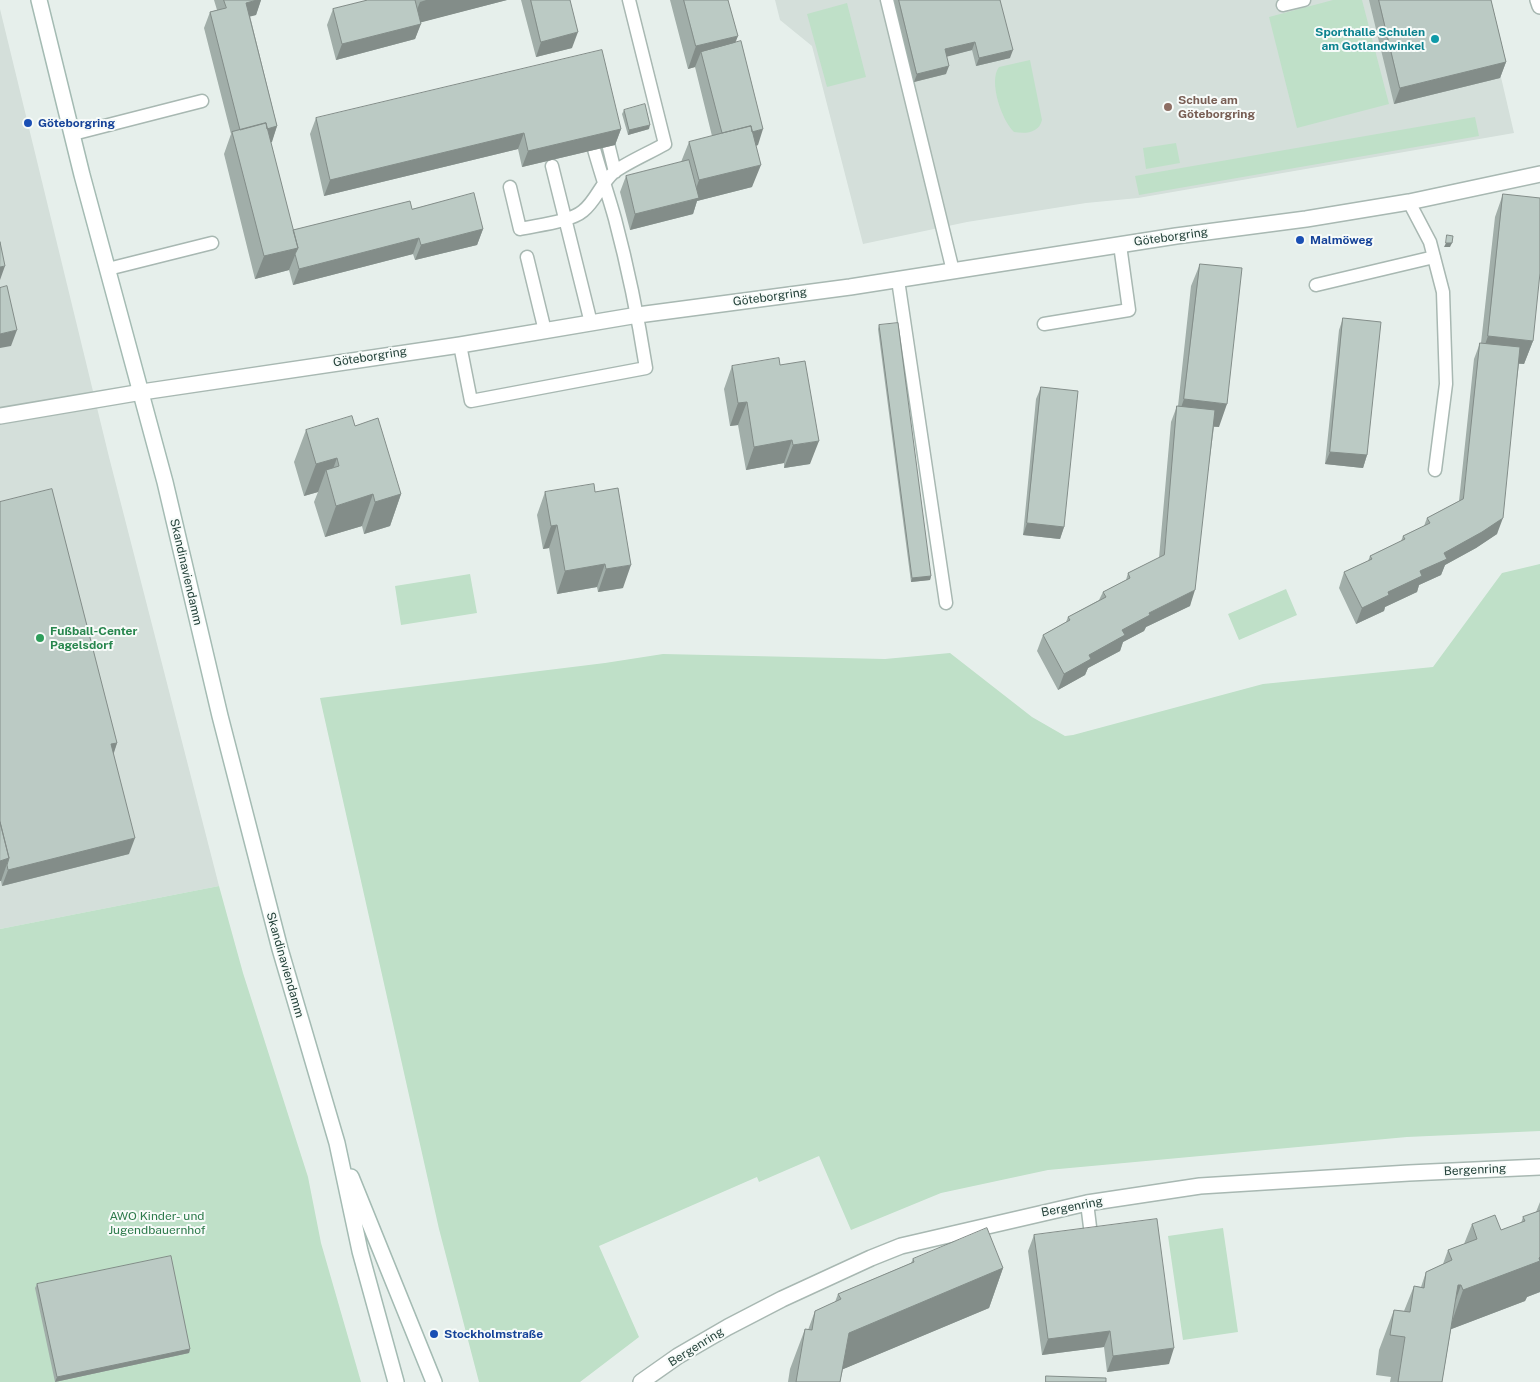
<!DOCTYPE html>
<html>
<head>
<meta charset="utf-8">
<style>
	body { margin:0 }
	canvas { display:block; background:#e6efeb }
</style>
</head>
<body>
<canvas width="1540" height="1382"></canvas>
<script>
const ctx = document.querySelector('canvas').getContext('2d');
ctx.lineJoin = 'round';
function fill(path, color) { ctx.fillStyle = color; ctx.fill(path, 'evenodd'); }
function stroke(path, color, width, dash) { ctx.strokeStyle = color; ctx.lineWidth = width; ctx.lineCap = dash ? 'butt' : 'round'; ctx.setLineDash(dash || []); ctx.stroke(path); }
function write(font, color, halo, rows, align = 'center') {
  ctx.font = font + ' "Public Sans",sans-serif'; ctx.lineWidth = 4; ctx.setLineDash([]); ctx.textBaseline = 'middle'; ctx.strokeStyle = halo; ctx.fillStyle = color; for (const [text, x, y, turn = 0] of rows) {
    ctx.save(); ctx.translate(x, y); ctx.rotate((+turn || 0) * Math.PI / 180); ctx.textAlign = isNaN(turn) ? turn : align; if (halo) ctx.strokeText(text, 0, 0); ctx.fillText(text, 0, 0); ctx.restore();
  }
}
fill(new Path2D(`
	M775 0H1483L1514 133 1138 198 1086 203 967 222 863 244 812 46 780 20Z
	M0 9 109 457 219 886 0 929Z`), '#d4dfda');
fill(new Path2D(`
	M1333 0H1362L1389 104 1297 128 1269 17Z
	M847 3 866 77 827 87 807 14Z
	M1030 60 1042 120C1039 133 1026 134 1014 132 1002 121 988 81 999 67Z
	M1475 117 1479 136 1139 195 1135 176Z
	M1176 143 1180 163 1146 169 1143 148Z
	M1540 564V1131L1407 1137 1048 1170 941 1193 851 1230 819 1156 759 1182 757 1177 599 1246 639 1337 580 1382H479L439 1229 320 698 605 663 663 654 885 659 950 653 1032 717 1065 736 1073 735 1263 684 1433 667 1502 573Z
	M470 574 477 613 401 625 395 586Z
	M1286 589 1297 615 1239 640 1228 614Z
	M219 886 243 973 308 1177 321 1243 361 1382H0V929Z
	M1223 1228 1238 1332 1183 1340 1168 1236Z`), '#bfe0c8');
const lane = new Path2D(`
	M887 0 953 271
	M1283 5 1304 0
	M605 131 615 172
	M73 134 202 101
	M552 166 591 323
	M510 187 520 229C537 225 570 222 583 211 596 201 601 183 614 172 628 162 649 153 665 144L629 0
	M1409 202 1430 242 1443 292 1446 384 1435 470
	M527 257 545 331
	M108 269 212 243
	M898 280 946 603
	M1316 285 1434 257
	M1044 324 1129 310 1120 245
	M460 345 471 401 646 368C638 317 628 268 615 219 607 190 597 163 590 134
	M1087 1203 1092 1243`);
const street = new Path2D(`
	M1538 0 1540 6
	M0 416 142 392 460 345 638 315 850 287 1176 236 1306 219 1409 202 1540 174
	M641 1382 678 1356 728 1327 782 1299 871 1258 901 1246 1087 1203 1200 1186 1409 1173 1540 1167`);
const secondary = new Path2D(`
	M39 0 82 175 165 482 220 716 280 949 337 1143 360 1251 396 1382
	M351 1177 434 1382`);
stroke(lane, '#a8b8b2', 15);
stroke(street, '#a8b8b2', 18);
stroke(secondary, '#a4bbb3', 18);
stroke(lane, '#fff', 12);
stroke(street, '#fff', 15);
stroke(secondary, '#fff', 15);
fill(new Path2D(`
	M214 0H261L256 15 250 16 277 126 271 143 293 230 412 209 483 229 477 245 415 260 413 254 293 285 289 270 255 279 224 154 231 134 204 28 210 12 217 10Z
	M368 0H507L421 22 415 39 336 60 327 25 333 9Z
	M521 0H570L572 48 536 57Z
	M670 0H728L735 43 758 145 756 146 752 187 697 201 693 214 630 230 620 192 626 176 681 162 689 142 712 136 695 67 688 69Z
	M894 0H1000L1010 58 976 66 972 50 947 56 946 74 914 82Z
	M1369 0H1491L1506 62 1500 78 1394 104Z
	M624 110 649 129 628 135 622 114Z
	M316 118 621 129 615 145 522 167 518 149 324 196 310 134Z
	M1503 194 1533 341 1524 364H1519L1497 534 1476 548 1445 565 1441 575 1419 585 1417 592 1385 607 1384 611 1356 624 1339 588 1344 572 1368 561 1370 556 1401 541 1403 536 1424 526 1427 518 1459 501 1474 359 1480 343H1481L1495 217Z
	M1200 264 1219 427H1214L1190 606 1146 627 1144 631 1123 642 1120 651 1088 668 1085 675 1058 690 1037 651 1043 635 1066 622 1068 617 1099 600 1103 592 1126 580 1128 573 1159 558 1171 422 1177 406H1178L1191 286Z
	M1343 318 1367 455 1363 468 1325 464 1339 330Z
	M879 325 931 576 930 580 911 582 878 329Z
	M780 365 810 464 784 468V463L746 470 738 425 730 426 724 389 732 366Z
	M1041 387 1064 527 1060 539 1023 535 1036 399Z
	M355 426 401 494 390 526 364 534 362 526 325 537 314 502 318 492 304 496 294 462 306 430Z
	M545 492H595L623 588 598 592 597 587 557 594 549 548 543 549 537 515Z
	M0 502 117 743 113 754 129 854 2 886 1 881H0Z
	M1540 1202V1292L1527 1297 1525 1301 1451 1329 1442 1382H1390L1391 1377 1376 1375 1379 1350 1394 1310 1404 1311 1414 1286 1421 1287 1426 1272 1443 1264 1448 1250 1464 1244 1472 1224 1501 1230 1521 1223 1523 1217 1536 1212Z
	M1034 1235 1169 1364 1107 1372 1104 1347 1042 1355 1028 1251Z
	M913 1259 1003 1268 989 1308 843 1369 840 1382H788L790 1369 805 1329 808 1330 815 1311 835 1302 838 1294 911 1263Z
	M37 1284 190 1349 189 1353 55 1382 35 1288Z`), '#a1aea9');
fill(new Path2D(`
	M257 0H261L256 15 241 19 246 3Z
	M426 0H507L411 25 420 2Z
	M421 24 415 39 336 60 342 44Z
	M578 32 572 48 536 57 541 42Z
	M738 36 729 59 701 52 695 67 688 69 696 46Z
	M975 42 972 50 942 58 945 49Z
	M1013 50 1010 58 976 66 979 58Z
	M1506 62 1500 78 1394 104 1400 88Z
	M949 66 946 74 914 82 917 74Z
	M650 125 649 129 628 135 629 130Z
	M277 126 272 142 237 151 241 136Z
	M621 129 615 145 522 167 528 151Z
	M763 129 758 145 717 155 723 139Z
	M524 133 518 149 324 196 330 180Z
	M761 165 752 187 697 201 693 214 630 230 635 214 692 200 699 180Z
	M483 229 477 245 415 260 421 245Z
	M419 238 413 254 293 285 299 269Z
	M1446 243H1452L1450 247H1444Z
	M298 248 289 270 255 279 264 256Z
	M5 266 0 280V267Z
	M17 330 11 346 0 348V334Z
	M1488 336 1533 341 1524 364 1480 359Z
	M1184 399 1227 404 1219 427 1176 422Z
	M747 402 738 425 730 426 738 403Z
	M792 440 784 463 746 470 754 447Z
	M819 441 810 464 784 468 793 445Z
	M1330 452 1367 455 1363 468 1325 464Z
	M337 458 329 480 326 470 318 492 304 496 316 464Z
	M373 494 362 526 325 537 336 506Z
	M401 494 390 526 364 534 375 502Z
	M1503 518 1497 534 1476 548 1445 565 1441 575 1419 585 1417 592 1385 607 1384 611 1356 624 1362 608 1420 571 1444 553Z
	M1027 523 1064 527 1060 539 1023 535Z
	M557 525 549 548 543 549 551 526Z
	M605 564 597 587 557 594 565 571Z
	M631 565 623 588 598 592 606 569Z
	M931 576 930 580 911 582 912 578Z
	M1195 590 1190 606 1146 627 1144 631 1123 642 1120 651 1088 668 1085 675 1058 690 1064 674 1089 655 1122 630 1149 613Z
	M117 743 112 759 111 744Z
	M135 838 129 854 2 886 8 870Z
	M9 858 1 881H0V861Z
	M1540 1257V1292L1527 1297 1525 1301 1449 1330 1463 1290Z
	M1003 1268 989 1308 834 1373 849 1333Z
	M1458 1285H1461L1447 1325Z
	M1110 1331 1104 1347 1042 1355 1048 1339Z
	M1174 1348 1169 1364 1107 1372 1113 1356Z
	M190 1349 189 1353 55 1382 57 1377Z`), '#838d89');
const building = new Path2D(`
	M224 0H257L246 3 277 126 267 129 266 123 240 130 210 12 226 8Z
	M368 0H415L421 24 342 44 333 9Z
	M531 0H570L578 32 541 42Z
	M684 0H728L738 36 696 46Z
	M899 0H1000L1013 50 979 58 975 42 945 49 949 66 917 74Z
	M1379 0H1491L1506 62 1400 88Z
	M741 41 763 129 752 132 751 126 722 133 701 52Z
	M602 50 621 129 528 151 524 133 330 180 316 118Z
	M645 104 650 125 629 130 624 110Z
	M266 123 298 248 264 256 232 132Z
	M751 126 761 165 699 180 689 142Z
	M689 160 699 198 635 214 626 176Z
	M474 193 483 229 421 245 419 238 299 269 295 254 298 248 293 230 410 201 412 209Z
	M1503 194 1540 198V273L1533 341 1488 336Z
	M1447 235 1453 236 1452 243H1446Z
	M0 242 5 266 0 267Z
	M1200 264 1242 268 1227 404 1184 399Z
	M7 286 17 330 0 334V288Z
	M1343 318 1381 322 1367 455 1330 452Z
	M898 323 931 576 912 578 879 325Z
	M1480 343 1520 347 1503 518 1482 532 1444 553 1447 559 1420 571 1422 576 1388 592 1389 595 1362 608 1344 572 1372 559 1370 556 1405 539 1403 536 1430 523 1427 518 1463 499Z
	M779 358 780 365 805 361 819 441 793 445 792 440 754 447 747 402 738 403 732 366Z
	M1041 387 1078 391 1064 527 1027 523Z
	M1177 406 1215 410 1195 590 1149 613 1150 615 1122 630 1125 635 1089 655 1091 659 1064 674 1043 635 1070 620 1068 617 1106 597 1103 592 1130 578 1128 573 1164 555Z
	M352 416 355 426 378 418 401 494 375 502 373 494 336 506 326 470 339 466 337 458 316 464 306 430Z
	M594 484 595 492 618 488 631 565 606 569 605 564 565 571 557 525 551 526 545 492Z
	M52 489 117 743 111 744 135 838 8 870 7 865 9 858 0 822V502Z
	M0 822 9 858 0 861Z
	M1540 1211V1257L1539 1258 1540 1261 1463 1290 1461 1285H1458L1442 1382H1398L1405 1337 1390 1335 1394 1310 1410 1312 1414 1286 1424 1288 1426 1272 1452 1260 1448 1250 1477 1239 1472 1224 1495 1215 1501 1230 1525 1221 1523 1217Z
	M1157 1219 1174 1348 1113 1356 1110 1331 1048 1339 1034 1235Z
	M987 1228 1003 1268 849 1333 840 1382H796L805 1329 812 1330 815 1311 841 1299 838 1294 914 1262 913 1259Z
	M171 1256 190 1349 57 1377 37 1284Z
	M1046 1376 1106 1378V1382H1046Z`);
fill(building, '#bbcac4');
stroke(building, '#838d89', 1);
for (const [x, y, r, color] of [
	[1435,39,5,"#0f9aa8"],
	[1168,107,5,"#8d6e63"],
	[28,123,5,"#1a4fb4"],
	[1300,240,5,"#1a4fb4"],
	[40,638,5,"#2e9e5b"],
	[434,1334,5,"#1a4fb4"]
]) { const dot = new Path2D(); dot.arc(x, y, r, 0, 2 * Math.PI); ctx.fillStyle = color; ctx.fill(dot); stroke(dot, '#f7fbf9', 2); }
write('bold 12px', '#0d838f', '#f7fbf9', [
	["Sporthalle Schulen",1425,32],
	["am Gotlandwinkel",1425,46]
], 'right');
write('bold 12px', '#785e54', '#f7fbf9', [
	["Schule am",1178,100],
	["Göteborgring",1178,114]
], 'left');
write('bold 12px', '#164399', '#f7fbf9', [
	["Göteborgring",38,123],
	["Malmöweg",1310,240],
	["Stockholmstraße",444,1334]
], 'left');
write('12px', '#24423a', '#f7fbf9', [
	["Göteborgring",1171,237,-8],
	["Göteborgring",770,297,-8],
	["Göteborgring",370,357,-9],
	["Skandinaviendamm",186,572,77],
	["Skandinaviendamm",285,965,74],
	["Bergenring",1475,1170,-3],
	["Bergenring",1072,1207,-11],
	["Bergenring",696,1347,-32]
]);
write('bold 12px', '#27864d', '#f7fbf9', [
	["Fußball-Center",50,631],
	["Pagelsdorf",50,645]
], 'left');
write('12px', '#2d7a4b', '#f7fbf9', [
	["AWO Kinder- und",157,1216],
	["Jugendbauernhof",157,1230]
]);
</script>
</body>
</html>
